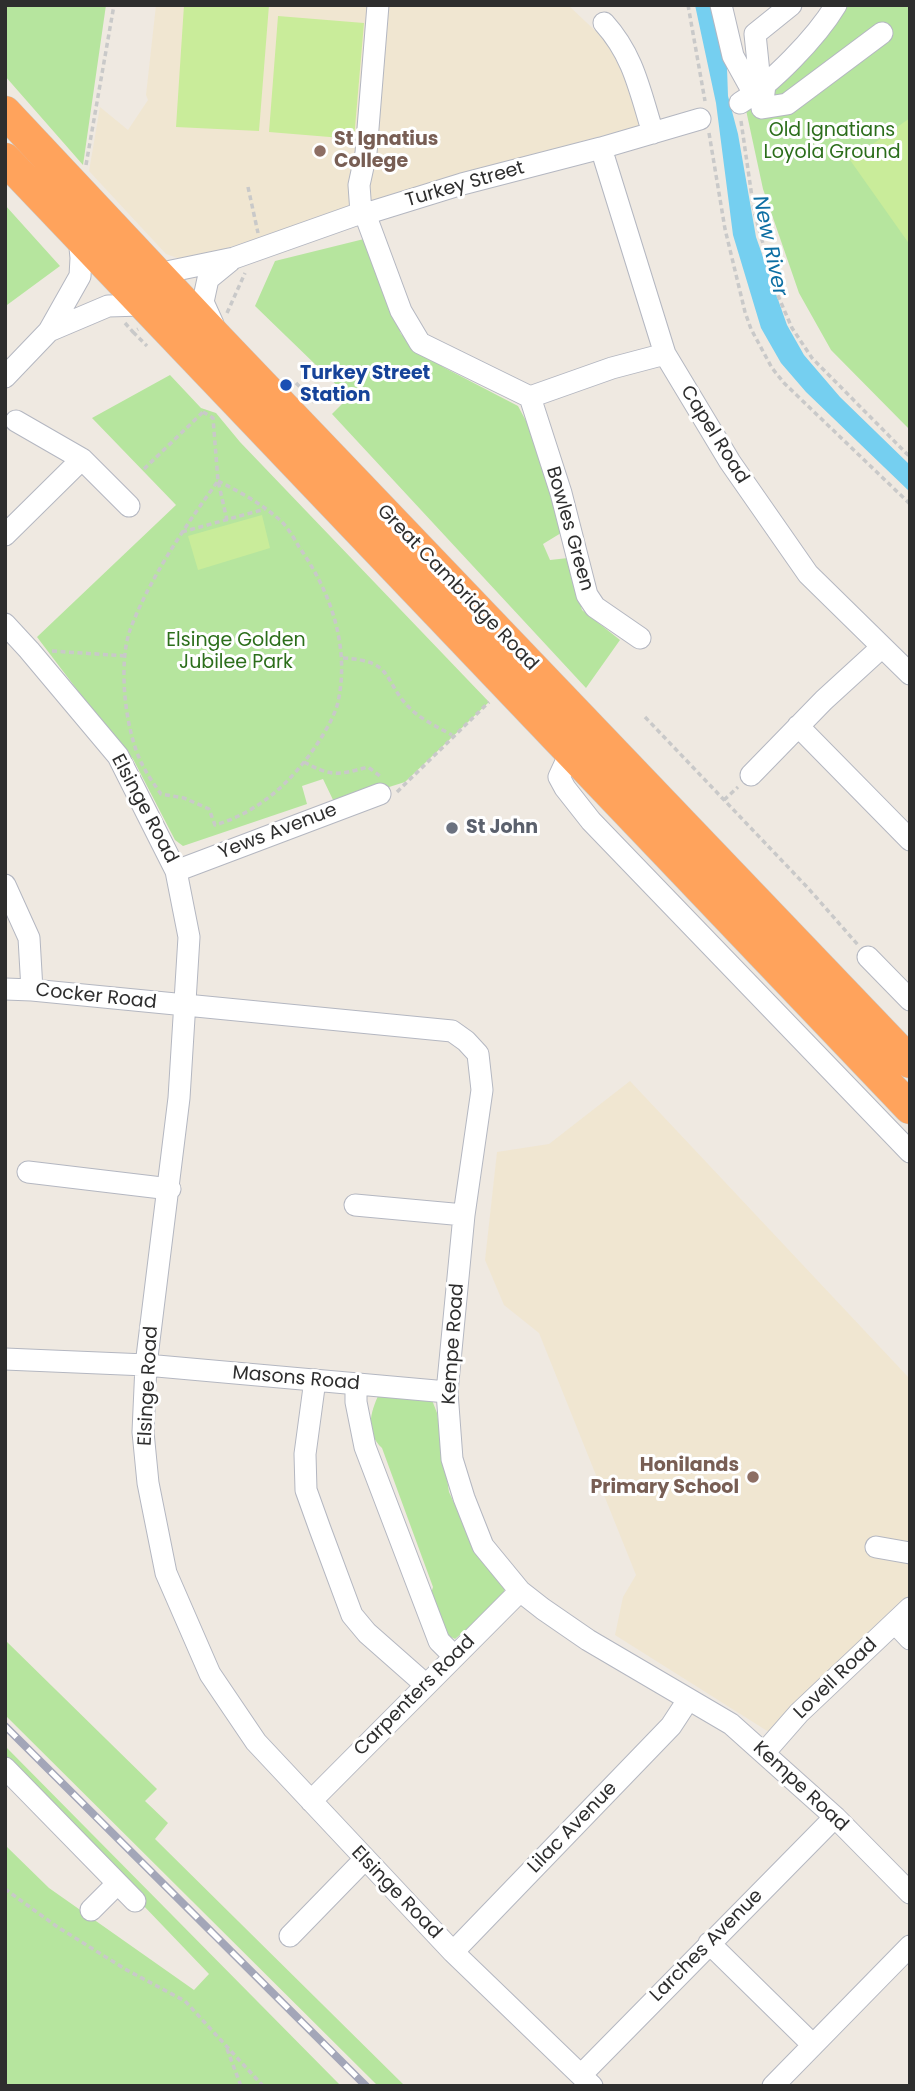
<!DOCTYPE html>
<html>
<head>
<meta charset="utf-8">
<style>
	body { margin:0 }
	#map { position:relative; width:915px; height:2091px; overflow:hidden; background:#efe9e1; font-family:Poppins,sans-serif }
	canvas { display:block }
	.frame { position:absolute; inset:0; border:7px solid #2e2e2e; pointer-events:none }
</style>
</head>
<body>
<div id="map">
<canvas width="915" height="2091"></canvas>
<div class="frame"></div>
</div>
<script>
const ctx = document.querySelector('canvas').getContext('2d');
ctx.lineJoin = 'round';
function fill(path, color) { ctx.fillStyle = color; ctx.fill(path, 'evenodd'); }
function stroke(path, color, width, dash) { ctx.strokeStyle = color; ctx.lineWidth = width; ctx.lineCap = dash ? 'butt' : 'round'; ctx.setLineDash(dash || []); ctx.stroke(path); }
function write(font, color, halo, rows, align = 'center') {
  ctx.font = font + ' Poppins,sans-serif'; ctx.lineWidth = 6; ctx.setLineDash([]); ctx.textBaseline = 'middle'; ctx.strokeStyle = halo; ctx.fillStyle = color; for (const [text, x, y, turn = 0] of rows) {
    ctx.save(); ctx.translate(x, y); ctx.rotate((+turn || 0) * Math.PI / 180); ctx.textAlign = isNaN(turn) ? turn : align; if (halo) ctx.strokeText(text, 0, 0); ctx.fillText(text, 0, 0); ctx.restore();
  }
}
fill(new Path2D(`
	M156 5H568L623 57 646 124 469 172 186 261 166 254 89 171 100 107 128 130 148 100 146 95Z
	M630 1081 910 1379V1600L772 1734 615 1635 623 1597 636 1575 539 1333 504 1305 485 1260 497 1152 549 1144Z`), '#f0e6d1');
fill(new Path2D(`
	M5 5H106L83 165 5 76Z
	M849 5H910V430L831 350 799 293 763 189 746 110 808 54Z
	M5 205 60 266 7 305 5 303Z
	M364 239 401 334 443 367 518 406 532 432 561 533 543 544 550 560 568 558 582 610 620 640 586 688 332 414 349 397 255 306 275 261Z
	M170 375 201 408 216 413 240 442 489 702 405 782 335 804 323 779 302 786 307 804 183 846 175 840 133 759 94 712 37 637 176 505 92 418Z
	M379 1394 432 1400 437 1413 449 1492 466 1529 504 1584V1597L455 1639 445 1634 429 1600 433 1587 382 1448C365 1432 370 1413 379 1394Z
	M5 1640 157 1789 145 1801 168 1823 155 1839 405 2086H378L5 1715Z
	M5 1746 341 2086H5V1845L49 1888 194 1990 209 1974 5 1761Z`), '#b6e59e');
fill(new Path2D(`
	M184 5H269L259 131 176 127Z
	M278 16 364 23 354 139 269 132Z
	M910 118V245L850 160Z
	M262 515 270 548 198 570 188 536Z`), '#c9ec9a');
fill(new Path2D(`
	M695 5H714L727 68 728 96 738 134 756 237 787 325 804 355 840 397 910 465V492L806 392 781 363 761 328 733 235 716 103Z`), '#75cff0');
const minor = new Path2D(`
	M721 5 733 56 754 94
	M791 5 755 34 759 73 765 85 762 108 787 104 882 33
	M604 23C634 56 640 92 653 133
	M740 103C772 83 816 38 836 5
	M601 148 665 354 730 462 808 574 910 674
	M361 213 359 185 366 153 378 5
	M365 214 401 311 420 343 530 397 612 368 665 354
	M157 274 234 258 361 213 365 214 462 184 601 148 700 119
	M213 324 203 302 208 279 230 261
	M49 331 108 306 142 305
	M5 377 49 331 80 276 81 258 79 237
	M530 397 561 493 587 595 595 607 640 638
	M16 421 82 459 129 506
	M5 535 82 459
	M5 624 29 650 118 756 176 871 189 937 179 1098 146 1365 143 1432 148 1483 166 1573 210 1674 256 1742 453 1952 592 2086
	M798 726 910 840
	M573 756 565 764 559 777 565 788 591 821 910 1152
	M751 775 824 700 882 647
	M176 871 380 794
	M5 885 29 938 32 990
	M868 957 910 1000
	M5 989 32 990 452 1031 466 1041 478 1054 482 1090 464 1215 447 1392 452 1459 464 1498 483 1546 520 1591 543 1609 588 1640 731 1724 835 1817 910 1893
	M28 1172 170 1189
	M355 1205 464 1215
	M5 1359 146 1365 447 1392
	M315 1380 305 1454 306 1490 320 1529 352 1615 367 1633 426 1685
	M356 1384V1402L365 1447 439 1641 454 1656
	M876 1547 910 1553
	M895 1623 910 1639
	M764 1753 799 1713 910 1608
	M5 1768 135 1901
	M311 1801 520 1591
	M91 1910 117 1884
	M290 1936 364 1860
	M709 1943 813 2045
	M453 1952 671 1726 688 1700
	M581 2075 835 1817
	M773 2086 910 1946`);
const highway = new Path2D(`
	M5 112 221 342 910 1062
	M5 159 910 1108`);
stroke(minor, '#b4b7c1', 23);
stroke(highway, '#c9c9c9', 33);
stroke(new Path2D(`
	M688 5 705 101
	M741 121 754 211 776 291 792 328 812 358 910 457
	M709 133 725 229 745 312 751 329 772 368 784 383 910 504
	M86 165 114 5
	M248 187 258 233
	M227 313 245 273
	M125 323 133 332 138 329
	M133 332 147 346
	M296 383 314 401 312 402
	M203 412 213 418 218 481 227 520
	M144 469 203 412
	M218 481C240 492 262 504 281 521 288 528 294 538 299 547 331 592 350 647 338 702 334 720 316 747 304 762 280 792 252 814 215 825L209 809 184 798 161 794C154 784 146 773 141 762 125 729 118 664 130 630 149 579 186 525 218 481Z
	M182 532 265 509
	M52 651 126 656
	M343 658C398 661 381 683 414 712 425 721 439 728 452 735
	M645 717 808 888 858 945
	M304 762C332 777 338 775 368 767L380 776
	M397 792 489 702
	M724 800 738 787
	M5 1889 56 1926 125 1969 185 2001 263 2086
	M227 2049 241 2086`), '#c9c9c9', 3.5, [5, 3.5]);
stroke(minor, '#fff', 21);
stroke(highway, '#ffa35c', 32);
const rail = new Path2D(`
	M5 1726 366 2086`);
stroke(rail, '#a3a6b8', 8);
stroke(rail, '#fff', 5, [16]);
for (const [x, y, r, color] of [
	[320,151,7,"#8d6e63"],
	[286,385,7,"#1a4fb4"],
	[452,828,7,"#6b7280"],
	[753,1477,7,"#8d6e63"]
]) { const dot = new Path2D(); dot.arc(x, y, r, 0, 2 * Math.PI); ctx.fillStyle = color; ctx.fill(dot); stroke(dot, '#fff', 2.5); }
write('19px', '#2c6e1b', '#fff', [
	["Old Ignatians",832,131],
	["Loyola Ground",832,153],
	["Elsinge Golden",236,641],
	["Jubilee Park",236,663]
]);
write('bold 19px', '#785e54', '#fff', [
	["St Ignatius",334,140],
	["College",334,162],
	["Honilands",739,1466,"right"],
	["Primary School",739,1488,"right"]
], 'left');
write('19px', '#2e2e2e', '#fff', [
	["Turkey Street",465,185,-16],
	["Capel Road",714,435,58],
	["Bowles Green",569,529,74],
	["Great Cambridge Road",457,588,46],
	["Elsinge Road",144,809,62],
	["Yews Avenue",278,832,-21],
	["Cocker Road",96,997,6],
	["Kempe Road",454,1344,-86],
	["Masons Road",296,1379,5],
	["Elsinge Road",149,1386,-87],
	["Lovell Road",836,1679,-44],
	["Carpenters Road",415,1696,-45],
	["Kempe Road",800,1787,43],
	["Lilac Avenue",573,1828,-46],
	["Elsinge Road",396,1893,46],
	["Larches Avenue",707,1946,-45]
]);
write('bold 19px', '#164399', '#fff', [
	["Turkey Street",300,374],
	["Station",300,396]
], 'left');
write('bold 19px', '#5b616d', '#fff', [
	["St John",466,828]
], 'left');
write('italic 21px', '#0d6fa3', '#fff', [
	["New River",769,246,78]
]);
</script>
</body>
</html>
